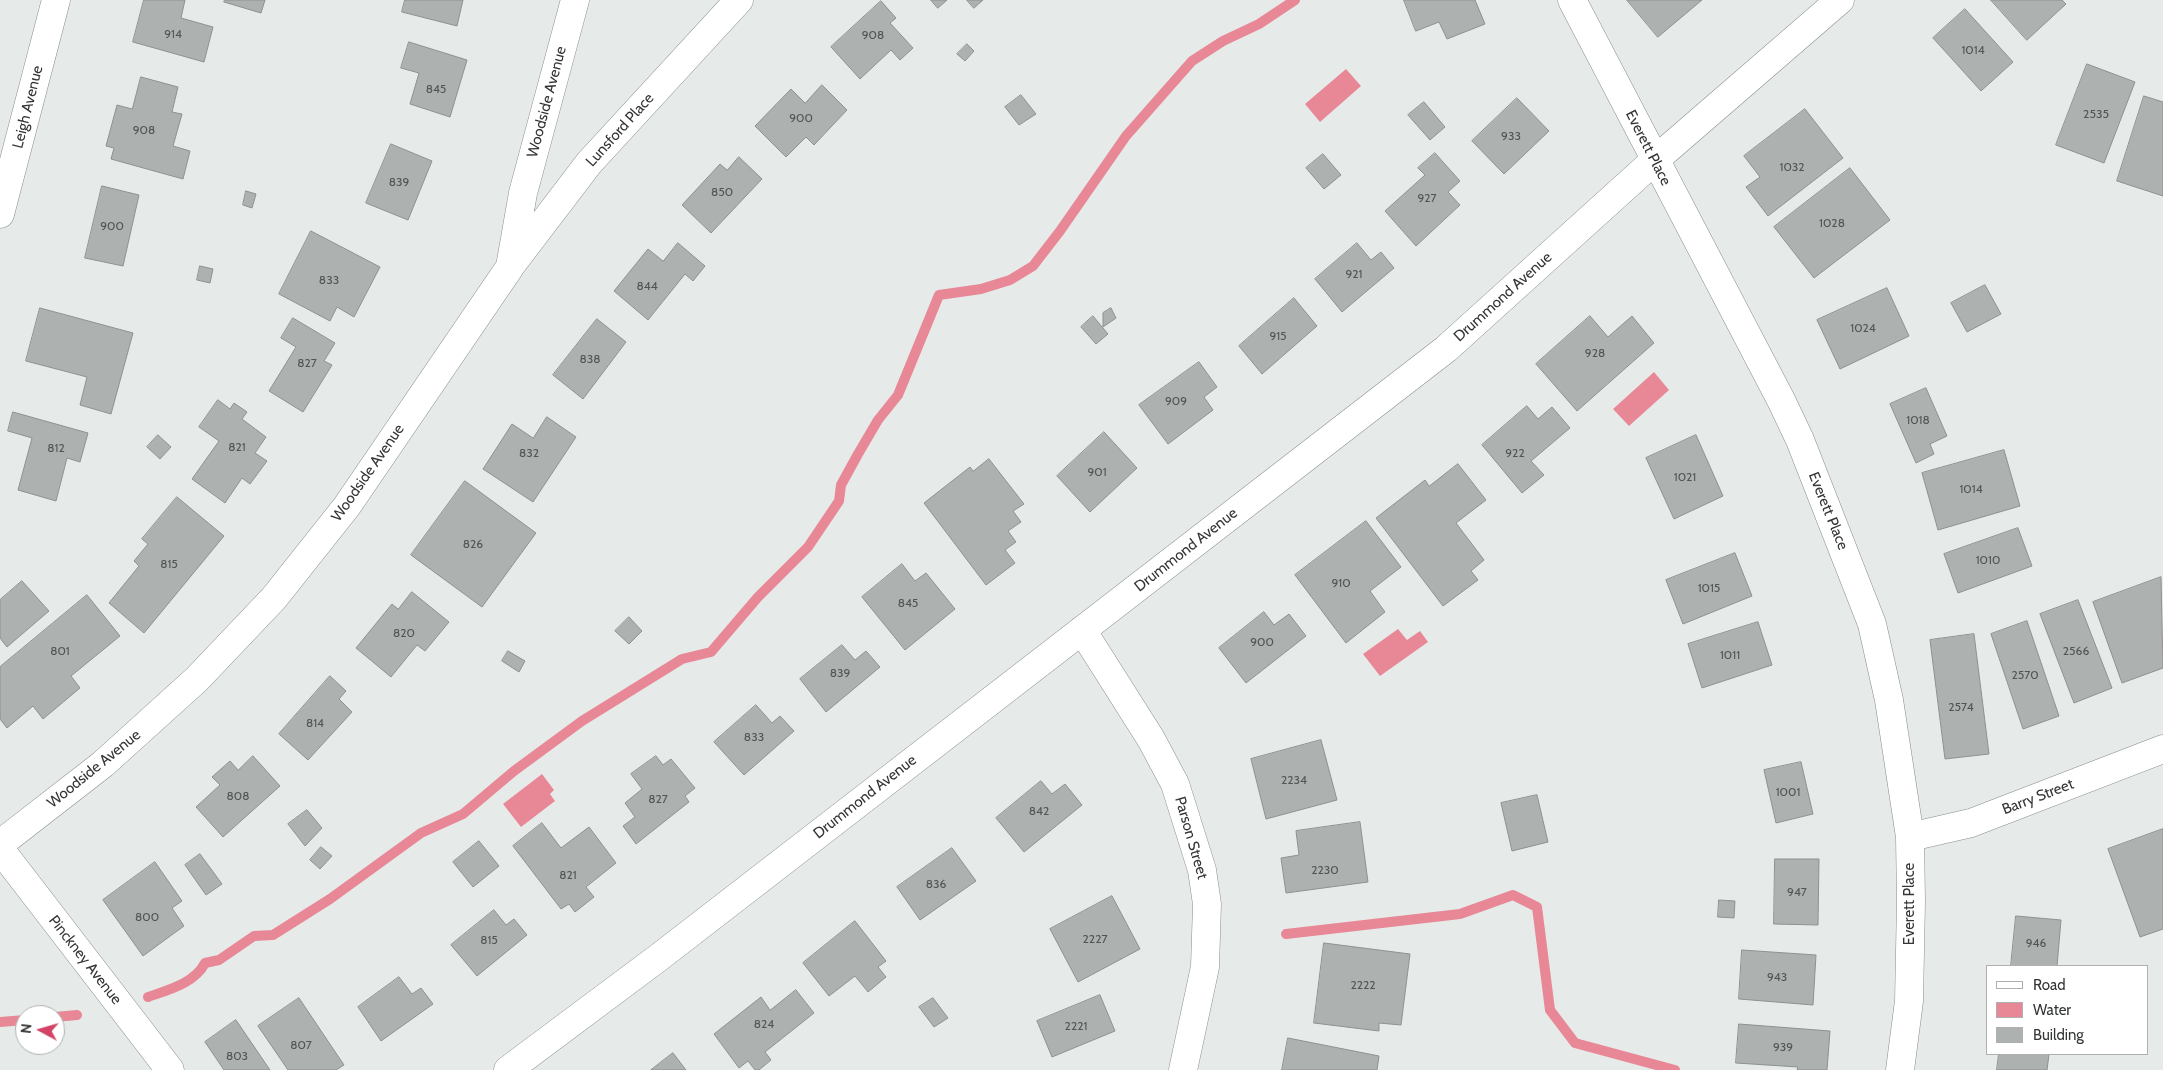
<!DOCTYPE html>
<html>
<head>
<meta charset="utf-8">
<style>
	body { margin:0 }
	#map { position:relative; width:2163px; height:1070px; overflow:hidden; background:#e6ebea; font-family:Cabin,sans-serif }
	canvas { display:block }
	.legend { position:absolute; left:1986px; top:965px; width:162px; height:90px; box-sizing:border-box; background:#fff; border:1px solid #aeafaf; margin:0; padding:6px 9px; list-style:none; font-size:15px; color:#343636 }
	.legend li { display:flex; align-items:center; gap:10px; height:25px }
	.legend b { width:25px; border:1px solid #aeafaf }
	.north { position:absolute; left:15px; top:1005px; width:50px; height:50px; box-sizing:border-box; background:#fff; border:1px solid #aeafaf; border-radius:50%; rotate:276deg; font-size:14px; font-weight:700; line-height:20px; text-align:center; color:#343636 }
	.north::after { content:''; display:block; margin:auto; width:18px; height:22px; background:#d24365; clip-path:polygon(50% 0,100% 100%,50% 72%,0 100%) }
</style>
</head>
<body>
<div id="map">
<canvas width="2163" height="1070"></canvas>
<ul class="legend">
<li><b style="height:6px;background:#fff"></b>Road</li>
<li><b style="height:14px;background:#e88897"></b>Water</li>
<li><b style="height:14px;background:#adb1b0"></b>Building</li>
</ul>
<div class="north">N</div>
</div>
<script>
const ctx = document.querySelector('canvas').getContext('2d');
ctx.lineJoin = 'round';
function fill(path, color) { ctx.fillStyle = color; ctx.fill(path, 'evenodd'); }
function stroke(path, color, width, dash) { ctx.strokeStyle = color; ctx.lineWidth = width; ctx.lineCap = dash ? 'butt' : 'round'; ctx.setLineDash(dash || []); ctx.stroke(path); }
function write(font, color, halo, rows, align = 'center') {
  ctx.font = font + ' Cabin,sans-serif'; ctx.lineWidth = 4.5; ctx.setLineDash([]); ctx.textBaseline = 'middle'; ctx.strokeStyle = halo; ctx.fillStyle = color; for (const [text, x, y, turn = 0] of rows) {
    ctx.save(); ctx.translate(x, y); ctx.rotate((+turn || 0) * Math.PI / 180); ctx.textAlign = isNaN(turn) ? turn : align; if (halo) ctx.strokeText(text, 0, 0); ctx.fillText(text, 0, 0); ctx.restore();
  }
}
fill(new Path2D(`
	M1346 69 1361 86 1320 122 1305 104Z
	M1654 372 1669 390 1629 426 1613 409Z
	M1398 629 1407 640 1420 631 1428 642 1380 676 1363 654Z
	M542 774 554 790 550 794 555 801 521 827 503 804Z`), '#e88897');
stroke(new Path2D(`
	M1286 934 1460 914 1513 895 1537 907 1550 1010 1575 1043 1675 1070
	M148 997C168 990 195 983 205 963L219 960 254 936 273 935 330 899 421 833 463 814 514 771 582 721 682 659 711 652 758 597 808 547 839 501 841 485 858 454 878 420 898 395 939 295 981 289 1010 280 1033 266 1060 231 1126 136 1192 61 1223 41 1259 24 1295 0
	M55 1017 77 1015
	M0 1022 25 1020`), '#e88897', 10);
const building = new Path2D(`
	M144 0H185L181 18 213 27 204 62 133 42Z
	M225 0H265L261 13 224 2Z
	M405 0H463L457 26 402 12Z
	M931 0H947L938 8Z
	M967 0H983L974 8Z
	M1404 0H1475L1485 24 1447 39 1439 22 1416 31Z
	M1627 0H1702L1658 37Z
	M1991 0H2062L2066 4 2027 40Z
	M881 1 896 18 890 23 913 48 900 60 891 50 860 79 831 47Z
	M1965 9 2013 62 1981 91 1933 38Z
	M409 42 467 60 450 117 410 104 419 73 401 68Z
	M967 44 974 51 965 61 957 54Z
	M2087 64 2135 82 2104 163 2056 145Z
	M141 77 178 87 172 112 182 114 173 146 190 151 183 179 111 159 114 148 106 146 117 105 132 109Z
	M822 85 847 110 814 145 806 137 786 157 755 126 791 89 805 103Z
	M1021 95 1036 114 1019 125 1005 107Z
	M2144 96 2163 102V196L2117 181Z
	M1517 98 1549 131 1504 174 1472 141Z
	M1424 102 1445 127 1430 140 1408 115Z
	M1805 109 1843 158 1768 216 1746 187 1760 177 1744 156Z
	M391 144 432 161 408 220 366 203Z
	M1435 153 1460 181 1448 192 1460 205 1416 246 1385 211 1425 175 1418 168Z
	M1323 154 1341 175 1324 189 1306 168Z
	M739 157 762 179 711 233 682 205 720 164 727 170Z
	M1850 168 1890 220 1814 278 1774 227Z
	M102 186 139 195 123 266 85 258Z
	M246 191 256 194 252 208 243 205Z
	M311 231 380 267 354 317 337 307 330 321 279 294Z
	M678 243 705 266 693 281 685 274 648 320 614 291 648 249 663 261Z
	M1357 243 1371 260 1381 252 1394 268 1342 312 1315 279Z
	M200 266 213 269 210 283 197 280Z
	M1985 285 2001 314 1967 332 1951 303Z
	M1887 288 1909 336 1840 369 1817 320Z
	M1294 298 1317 326 1262 374 1239 346Z
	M40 308 133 333 111 414 80 405 87 377 26 361Z
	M1111 308 1116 318 1103 327V313Z
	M1093 316 1108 334 1096 344 1081 327Z
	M1590 316 1608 337 1632 316 1654 343 1577 411 1536 364Z
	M293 318 335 343 324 361 332 365 303 412 269 391 296 347 281 338Z
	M597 319 626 342 583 399 553 375Z
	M1199 362 1217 387 1204 397 1213 410 1168 444 1139 405Z
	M1926 388 1947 436 1930 444 1934 454 1916 463 1890 404Z
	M218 400 230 409 234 403 247 412 242 419 266 437 255 453 267 461 250 484 242 478 225 503 192 479 219 441 199 427Z
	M1527 406 1538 419 1552 407 1570 428 1531 461 1544 475 1522 493 1482 445Z
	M13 412 88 433 80 462 67 458 56 501 18 490 32 438 8 431Z
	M547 417 576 437 533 502 483 469 512 424 533 438Z
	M1104 432 1137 468 1090 512 1057 476Z
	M158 435 171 447 160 459 147 447Z
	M1696 435 1723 496 1674 519 1646 458Z
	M2004 450 2020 506 1938 530 1922 473Z
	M989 459 1024 504 1013 511 1021 522 1008 531 1016 542 1005 550 1015 563 986 585 924 503 970 467 973 471Z
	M1458 464 1486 500 1456 523 1484 560 1471 571 1478 580 1443 606 1376 518 1425 480 1429 486Z
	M465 481 536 533 482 607 411 555Z
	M177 497 224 536 144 633 109 603 139 566 134 561 148 544 142 539Z
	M1366 521 1401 567 1370 591 1385 612 1346 643 1295 575Z
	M2018 528 2032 566 1958 593 1944 554Z
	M1735 553 1752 596 1683 624 1666 580Z
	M902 564 915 581 926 573 955 609 905 650 862 597Z
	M2161 577 2163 668 2122 683 2093 602Z
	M22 581 49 611 7 647 0 638V600Z
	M412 592 449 622 425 651 417 645 391 677 356 648 392 604 398 609Z
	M87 595 120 636 71 676 80 688 43 719 33 706 7 728 0 719V667Z
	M2078 600 2112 688 2074 703 2040 614Z
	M1264 612 1274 625 1289 614 1306 636 1246 683 1219 648Z
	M629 617 642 631 629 644 615 631Z
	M2027 621 2059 716 2023 729 1991 634Z
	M1758 622 1772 665 1702 688 1688 644Z
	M1974 634 1989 754 1945 759 1930 640Z
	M842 645 855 660 866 651 880 667 826 712 800 679Z
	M508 651 525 661 519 672 502 661Z
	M330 676 346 691 339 699 352 712 308 760 279 734Z
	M756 705 772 723 780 716 794 731 744 775 714 742Z
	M1321 740 1337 800 1266 819 1251 759Z
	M253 756 280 786 223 837 196 807 220 785 212 777 230 761 238 770Z
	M656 756 663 765 671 759 695 788 685 796 689 802 636 844 623 826 635 817 625 803 642 789 631 774Z
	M1801 762 1813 814 1776 823 1764 770Z
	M1041 781 1052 794 1065 784 1082 805 1024 852 996 818Z
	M1537 795 1548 842 1512 851 1501 803Z
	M307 810 322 828 305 846 288 824Z
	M1360 822 1368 882 1286 893 1281 858 1299 855 1296 831Z
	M542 823 561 848 589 827 616 863 586 887 594 897 575 912 569 904 561 909 513 846Z
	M2163 829V929L2140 937 2108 849Z
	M479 841 499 866 473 887 453 862Z
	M321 847 332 856 320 869 310 860Z
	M952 848 976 881 920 920 897 887Z
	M200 854 222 884 206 895 185 865Z
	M1775 859H1819L1818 925 1774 924Z
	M155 862 182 901 172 908 184 926 143 956 103 900Z
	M1112 896 1140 949 1078 982 1050 929Z
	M1719 900 1735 901 1734 918 1718 917Z
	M494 910 506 925 514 919 527 935 477 976 451 945Z
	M2016 916 2061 920 2057 966H2011Z
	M855 921 886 961 878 967 886 977 868 992 855 976 829 996 803 963Z
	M1324 943 1410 954 1401 1025 1379 1023V1031L1314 1023Z
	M1742 950 1816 955 1813 1005 1739 999Z
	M399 977 412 994 421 988 433 1004 381 1041 358 1007Z
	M796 990 814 1013 765 1052 771 1060 759 1070H755L748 1061 739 1068 714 1034 761 997 770 1010Z
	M1100 995 1115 1031 1052 1057 1037 1021Z
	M299 998 344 1065 336 1070H288L258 1026Z
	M933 998 948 1018 934 1027 919 1007Z
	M236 1020 270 1070H224L205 1042Z
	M1739 1024 1830 1031 1827 1070H1797L1798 1067 1736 1063Z
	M1288 1038 1379 1056 1377 1070H1282Z
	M673 1053 686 1070H651Z
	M1999 1054H2049L2047 1070H1997Z`);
fill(building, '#adb1b0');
stroke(building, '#8d9190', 1);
const minor = new Path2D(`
	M1572 0 1781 400 1800 440 1872 624 1889 700 1910 837 1911 901 1909 1001 1900 1070
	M0 214 56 0
	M512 264 589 163 739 0
	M1082 630 1151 739 1175 784 1202 870 1207 904 1205 967 1183 1070
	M1910 837 1971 823 2163 749
	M0 844 103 764 197 679 274 598 347 506 510 267 523 193 575 0
	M0 849 170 1070
	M508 1070 658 958 1446 349 1655 160 1840 0`);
stroke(minor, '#888d8c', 29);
stroke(minor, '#fff', 28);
write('12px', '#525554', null, [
	["914",173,34],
	["908",873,35],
	["1014",1973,50],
	["845",436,89],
	["2535",2096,114],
	["900",801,118],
	["908",144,130],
	["933",1511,136],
	["1032",1792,167],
	["839",399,182],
	["850",722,192],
	["927",1427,198],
	["1028",1832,223],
	["900",112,226],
	["921",1354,274],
	["833",329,280],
	["844",647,286],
	["1024",1863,328],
	["915",1278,336],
	["928",1595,353],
	["838",590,359],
	["827",307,363],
	["909",1176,401],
	["1018",1918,420],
	["821",237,447],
	["812",56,448],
	["832",529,453],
	["922",1515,453],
	["901",1097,472],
	["1021",1685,477],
	["1014",1971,489],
	["826",473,544],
	["1010",1988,560],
	["815",169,564],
	["910",1341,583],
	["1015",1709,588],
	["845",908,603],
	["820",404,633],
	["900",1262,642],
	["801",60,651],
	["2566",2076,651],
	["1011",1730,655],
	["839",840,673],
	["2570",2025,675],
	["2574",1961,707],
	["814",315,723],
	["833",754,737],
	["2234",1294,780],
	["1001",1788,792],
	["808",238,796],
	["827",658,799],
	["842",1039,811],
	["2230",1325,870],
	["821",568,875],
	["836",936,884],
	["947",1797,892],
	["800",147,917],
	["2227",1095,939],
	["815",489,940],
	["946",2036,943],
	["943",1777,977],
	["2222",1363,985],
	["824",764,1024],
	["2221",1076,1026],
	["807",301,1045],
	["939",1783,1047],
	["803",237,1056]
]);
write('15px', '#343636', '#fff', [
	["Woodside Avenue",547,102,-75],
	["Leigh Avenue",28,107,-76],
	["Lunsford Place",620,130,-48],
	["Everett Place",1648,148,63],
	["Drummond Avenue",1503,297,-42],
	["Woodside Avenue",368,473,-55],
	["Everett Place",1828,511,68],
	["Drummond Avenue",1186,550,-38],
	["Woodside Avenue",94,769,-39],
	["Drummond Avenue",865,797,-38],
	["Barry Street",2038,797,-21],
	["Parson Street",1191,838,74],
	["Everett Place",1910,904,-90],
	["Pinckney Avenue",85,960,52]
]);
</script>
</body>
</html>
